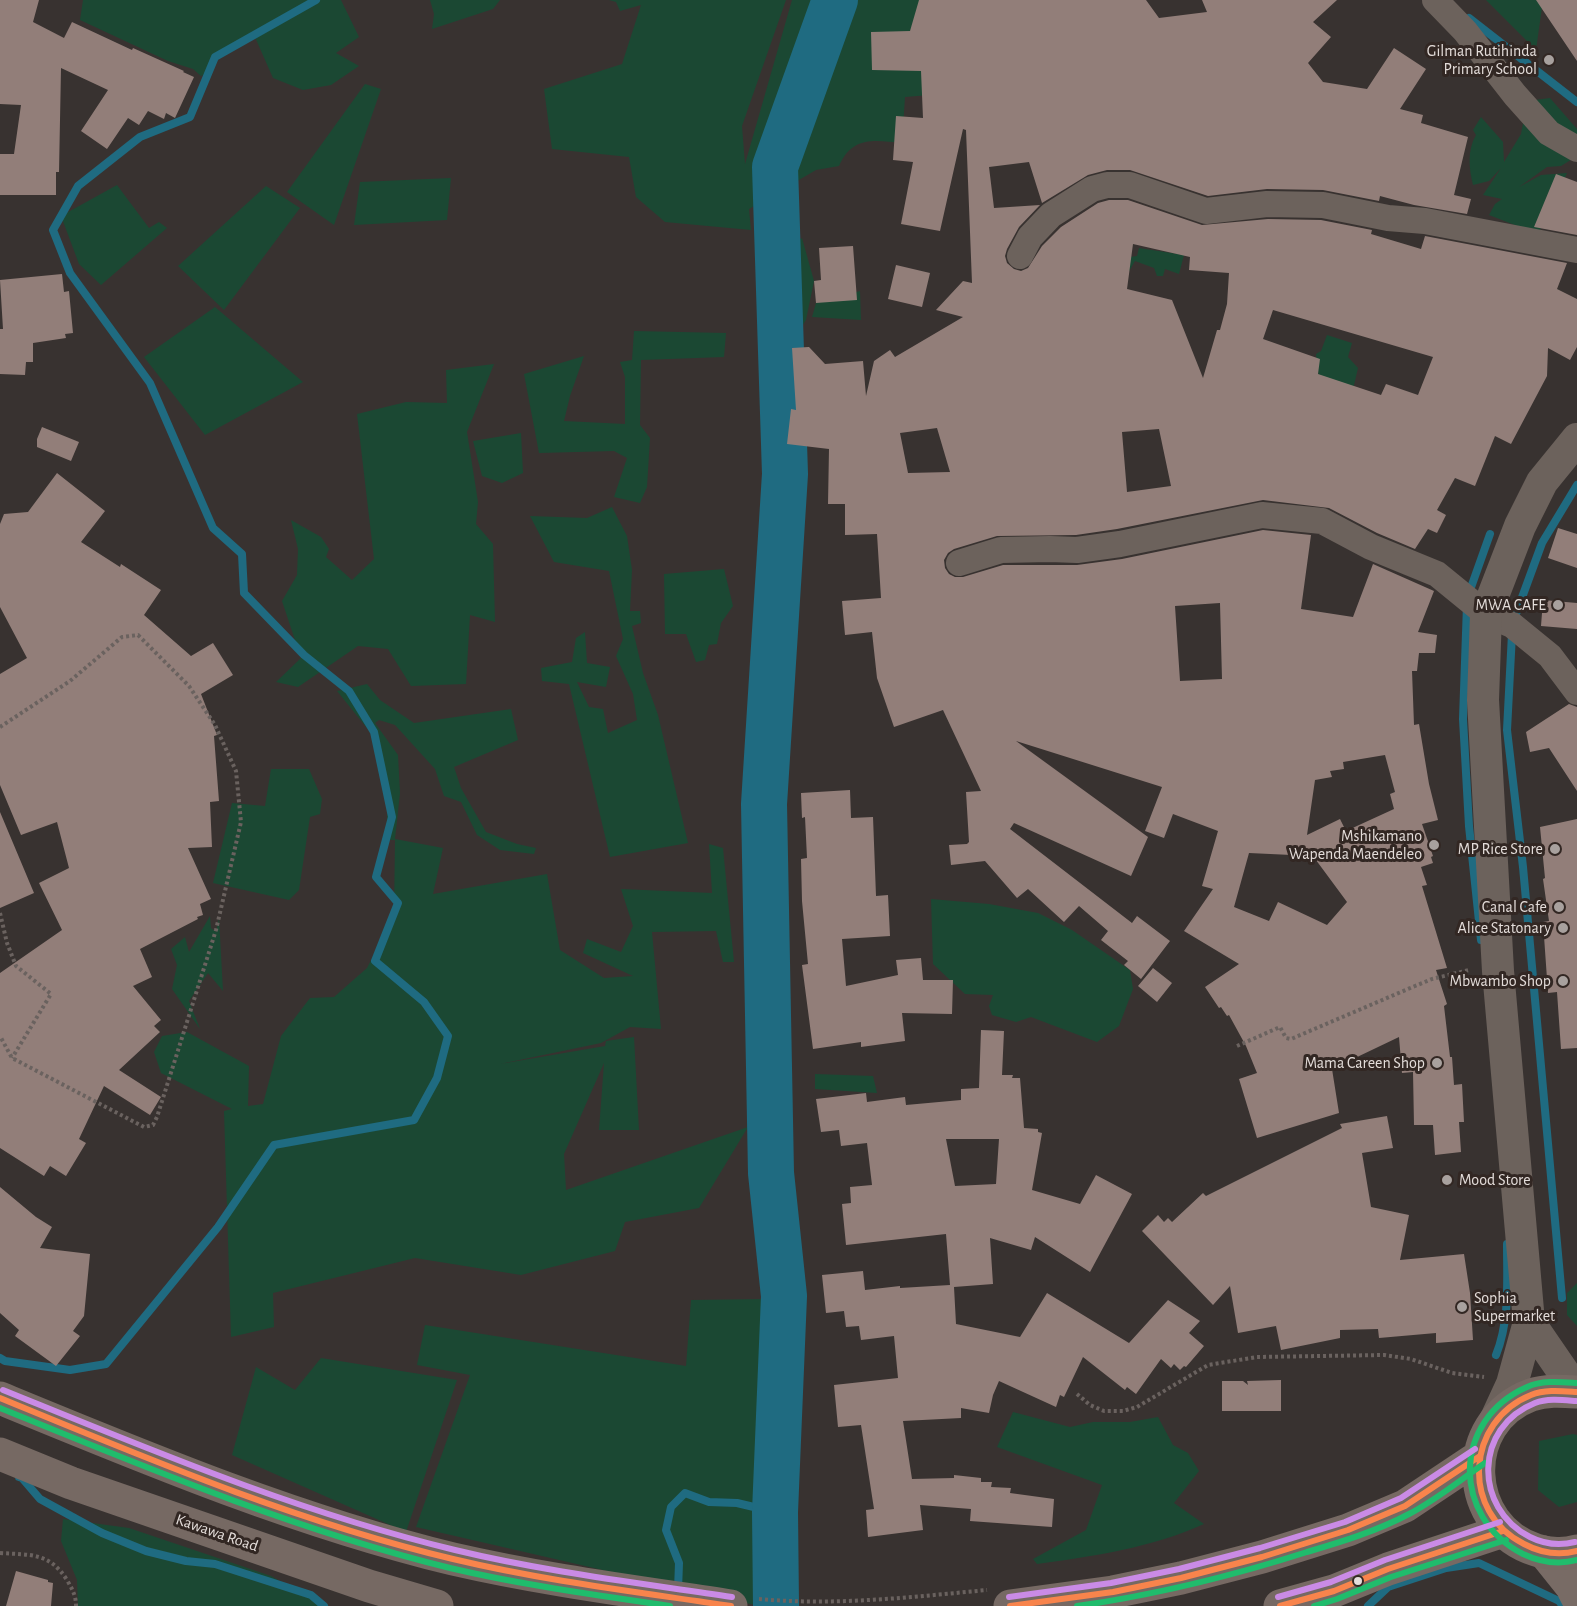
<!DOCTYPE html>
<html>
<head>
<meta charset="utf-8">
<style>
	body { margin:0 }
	canvas { display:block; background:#383230 }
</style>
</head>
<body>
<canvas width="1577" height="1606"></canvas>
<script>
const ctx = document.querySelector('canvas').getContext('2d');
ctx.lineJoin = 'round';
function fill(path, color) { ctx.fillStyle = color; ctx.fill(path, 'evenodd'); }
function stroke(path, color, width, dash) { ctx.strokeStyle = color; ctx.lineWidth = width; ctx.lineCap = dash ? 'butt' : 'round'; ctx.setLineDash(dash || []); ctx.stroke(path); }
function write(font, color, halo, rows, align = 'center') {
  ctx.font = font + ' "Alegreya Sans",sans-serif'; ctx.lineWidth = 6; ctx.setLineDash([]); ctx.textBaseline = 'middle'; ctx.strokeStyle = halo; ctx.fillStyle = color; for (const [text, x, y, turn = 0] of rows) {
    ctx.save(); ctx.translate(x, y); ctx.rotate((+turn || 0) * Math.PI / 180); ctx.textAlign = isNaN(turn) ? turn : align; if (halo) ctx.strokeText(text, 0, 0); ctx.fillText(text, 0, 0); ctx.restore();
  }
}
fill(new Path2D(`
	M83 0H341L359 37 336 53 359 66 331 85 303 90 273 78 254 35 216 55 206 74 201 76 193 69 168 61 80 20Z
	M430 0H500L493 9 432 29 434 14Z
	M609 0H786L742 126 745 164 792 0H937L930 95 905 97 902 143C874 140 852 136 839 166L816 170 749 209 751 230 665 222 636 197 629 157 552 149 544 89 622 64 641 5 620 11 616 2Z
	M1486 0H1543L1536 50Z
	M365 84 381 89 334 225 287 192Z
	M1550 98 1577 129V156L1561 166 1547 167 1519 187 1541 175 1567 173 1538 234 1489 215 1495 204 1502 199 1483 195 1501 168 1489 181 1473 185C1469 169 1467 150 1476 135L1473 130 1481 117 1503 142 1504 162 1521 134 1527 101Z
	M451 178 447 220 354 225 360 182Z
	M117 185 149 228 159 222 167 228 101 285 79 264 61 216Z
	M266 186 300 208 224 310 178 266Z
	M802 238 814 281 806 320 785 353 774 328 778 256Z
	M1139 248 1184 255 1179 274 1165 269 1163 276H1157L1154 268 1135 261 1128 273 1115 259 1137 256Z
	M860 291 861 320 812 317 816 303Z
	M215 307 303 382 205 435 144 357Z
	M634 331 726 333 724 357 641 360 640 425 650 438 647 487 640 503 614 497 627 458 614 451 539 453 524 374 584 356 570 396 564 421 625 424V377L620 362 632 360Z
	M1327 335 1352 343 1348 357 1358 368 1351 398 1320 388 1316 354 1321 351Z
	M494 364 467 432 478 502 476 524 493 544 495 622 470 615 466 684 411 686 388 649 358 646 298 687 276 682 301 658 282 601 297 575 298 549 291 520 321 537 329 549 326 557 352 580 374 559 357 414 406 402 447 403 446 370Z
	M521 433 523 473 502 483 482 476 473 441Z
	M612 507 627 536 632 570 630 611H640L641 623 632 626 643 673 658 715 688 843 610 857 569 684 542 681 541 668 572 662 576 638 585 632 587 663 610 667 606 687 577 682 589 707 603 709 608 733 637 720 633 694 616 656 623 639 609 571 554 562 530 516 587 518Z
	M724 569 733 606 721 623 717 644 709 645 705 660 696 662 686 634H665L664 574Z
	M367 684 380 700 414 723 511 709 518 740 454 767 461 788 486 832 517 844 536 848 534 854 500 850 477 835 461 802 444 796 435 769 395 725 379 720 375 723 398 755 400 793 395 839 443 848 433 894 547 874 560 950 604 978 633 976 583 953 587 939 621 952 633 926 621 889 712 893 709 844 723 848 734 962H723L716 931 652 932 661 1029 630 1027 601 1043 500 1064 605 1046 606 1041 634 1037 639 1130H599L604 1063 564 1154 566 1190 748 1127 699 1208 625 1222 615 1251 521 1275 415 1258 273 1293 274 1327 231 1337 224 1111 232 1109 161 1073 154 1052 162 1036 187 1032 249 1066 248 1106 263 1104 281 1036 310 998 334 997 367 968 394 915 395 840H386L388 796 375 738 337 691Z
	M271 769H309L322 799 320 814 310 817 299 890 289 900 213 883 232 803 265 806Z
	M931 899 989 904 1038 913 1072 930 1130 970 1133 989 1119 1026 1097 1042 1031 1017 1016 1022 992 1015 989 1006 993 995 965 994 933 964Z
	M210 916 211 928 216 932 219 918 223 991 208 973 189 1001 200 1029 172 989 177 965 171 949 185 937 189 952Z
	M815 1074 873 1076 877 1093 815 1089Z
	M1577 1283V1326L1567 1315V1293Z
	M769 1299 772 1606H759L416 1527 470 1375 417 1365 425 1325 686 1366 691 1300Z
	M321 1358 457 1380 406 1532 232 1455 256 1367 295 1390Z
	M1013 1412 1070 1427 1093 1422H1130L1158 1417 1173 1445 1188 1453 1199 1471 1174 1503 1204 1524C1151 1548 1094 1556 1037 1564L1033 1559 1086 1530 1102 1485 997 1447Z
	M1573 1434 1577 1435V1502L1559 1507 1538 1490 1539 1441Z
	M63 1519 129 1528 271 1576 324 1606H78L77 1580 61 1541Z`), '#1b4833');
stroke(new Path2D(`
	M1469 18 1577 102
	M1469 593 1490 534
	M1467 605 1463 719 1469 826 1481 940
	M1513 622 1542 543 1577 485
	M1512 634 1507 730 1523 867 1562 1298
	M1496 1355C1510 1320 1507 1282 1507 1244
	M0 1358 5 1361 70 1370 106 1364 218 1227 274 1145 414 1120 437 1078 448 1036 424 1002 375 961 398 903 376 877 392 817 374 732 349 691 304 655 244 593 242 554 213 528 150 383 70 273 53 230 78 186 140 137 190 117 215 57 316 0
	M19 1477 22 1478 40 1499 102 1533 146 1551 186 1561 215 1564 311 1595 324 1606
	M678 1590 679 1563 666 1530 671 1507 685 1493 709 1502 737 1503 775 1512
	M1368 1606 1388 1587 1446 1568 1479 1563 1559 1601 1563 1606`), '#1f6b81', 8);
stroke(new Path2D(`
	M776 1606 775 1512 784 1296 771 1173 764 804 785 474 775 167 835 0`), '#1f6b81', 46);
fill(new Path2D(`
	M0 0H39L33 22 64 38 72 22 132 50 133 48 184 71 183 72 194 77 175 118 166 113 164 119 148 111 139 125 128 118 107 149 81 131 108 90 61 68 59 172H56V195H0V154H14L21 105 0 104Z
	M919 0H1146L1159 18 1207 12 1202 0H1337L1313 22 1331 37 1308 63 1323 82 1367 89 1394 48 1426 69 1400 109 1423 115 1421 123 1468 137 1454 195 1471 199 1467 214 1414 205 1380 196 1379 201 1323 190 1267 189 1208 196 1130 170H1107L1088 175 1042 203 1029 162 989 167 994 208 1040 205 1019 227 1007 249 1005 256 1007 263 1014 269 1021 271 1028 268 1042 246 1061 227 1098 203 1109 200H1128L1202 225 1268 219 1321 220 1372 230 1371 234 1421 249 1425 236 1567 263 1557 289 1577 299V347L1570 360 1548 348 1547 376 1511 444 1495 436 1475 486 1455 478 1437 510 1446 515 1437 533 1428 529 1415 549 1377 533 1329 508 1263 500 1117 529 1076 535 997 536 954 549 948 553 944 560 945 568 949 574 955 577H963L1003 565H1077L1122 559 1263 530 1311 535 1301 609 1353 617 1373 564 1434 591 1418 632 1437 635 1435 653H1419L1417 671H1412L1414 725 1419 724 1429 784 1438 820 1422 824 1433 856 1431 857 1433 863 1421 867 1427 885 1422 886 1447 968 1436 970 1447 1004 1444 1006 1450 1057H1452L1454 1085 1462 1084 1464 1122H1459L1461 1152 1435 1155 1433 1125H1414L1413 1072 1402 1073 1399 1037 1332 1069 1339 1113 1257 1138 1239 1079 1257 1073 1246 1046 1229 1015 1227 1016 1221 1007 1219 1008 1205 987 1239 964 1184 931 1213 889 1202 886 1218 831 1173 814 1164 838 1145 831 1162 787 1016 741 1148 837 1131 876 1014 823 1010 829 1132 923 1137 916 1170 941 1141 979 1124 965 1128 961 1101 940 1108 931 1079 906 1064 922 1028 889 1017 898 985 861 951 865 949 845 967 844 969 842 966 792 981 791 943 710 894 727 877 678 872 632 845 635 842 601 881 598 877 534 845 535V504H828L829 449 787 444 791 409 796 410 792 348 809 347 825 364 863 361 866 396 874 361 890 350 895 357 963 317 936 310 963 281 972 283 966 130 963 129 940 231 901 224 913 162 893 160 896 116 923 118 921 71 872 70 871 32 910 31ZM1133 244 1190 257 1189 270 1229 273 1227 304 1220 330H1217L1203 378 1172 300 1127 289ZM1273 310 1433 357 1418 395 1386 384 1381 395 1318 374 1320 359 1263 339ZM937 428 950 472 908 473 900 433ZM1159 429 1171 486 1127 492 1122 432ZM1220 603 1222 679 1180 681 1175 606ZM1385 755 1395 792 1390 794 1394 809 1346 831 1340 819 1307 835 1315 780 1332 777 1330 771 1344 769 1343 762ZM1249 853 1313 856 1347 902 1327 925 1278 902 1269 921 1234 907Z
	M1536 0H1577V61Z
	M1556 174 1577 182V235L1534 227Z
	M853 246 857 300 816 303 814 281 821 280 819 248Z
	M896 265 930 273 922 307 888 299Z
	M62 274 64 292 69 291 73 333 65 334 66 338 33 343V362H26L25 375 0 374V329H3L0 280Z
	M42 427 79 442 71 461 37 447V439Z
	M57 473 105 511 81 542 120 567 121 564 161 590 144 615 191 656 213 643 233 675 201 694 217 735 214 736 219 801 210 802 212 847 188 848 211 899 200 904 203 915 197 917 198 919 140 949 152 977 133 986 161 1020 154 1026 160 1032 119 1070 161 1097 150 1115 104 1086 79 1139 86 1143 66 1176 50 1166 44 1176 0 1148V973L62 930 39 883 69 868 57 822 21 835 0 785V674L27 658 0 607V524L4 514 28 512Z
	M1558 528 1577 534V568L1548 558Z
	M1543 600 1577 603V629L1541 626Z
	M1569 704 1577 707V791L1549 748 1530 752 1526 732Z
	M850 790 851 818 873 817 876 896 888 895 890 936 842 939 846 986 898 975 896 960 921 958 923 980H953L952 1014 902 1013 905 1041 861 1047V1042L813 1049 802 965 808 964 802 901 801 859 807 858 805 817 802 818 801 793Z
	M0 812 34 893 0 908Z
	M1577 819V1048L1561 1049 1557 992 1548 993 1543 922 1549 921 1543 879 1545 878 1540 827Z
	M1153 968 1172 983 1157 1002 1138 986Z
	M981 1030 1004 1031 1002 1075H1013L1012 1078H1020L1024 1128 1038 1129V1132L1042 1133 1032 1190 1080 1204 1096 1175 1132 1194 1090 1272 1035 1237 1031 1250 990 1238 993 1284 954 1287 956 1324 1020 1337 1047 1293 1129 1343 1168 1300 1200 1321 1189 1333 1204 1346 1186 1367 1184 1366 1180 1370 1174 1364 1171 1368 1161 1359 1136 1394 1127 1387 1125 1390 1083 1357 1064 1397 1060 1395 1056 1407 999 1381 993 1395 989 1413 961 1408V1418L903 1421 912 1479 954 1478V1475L981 1478V1482H992L991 1487 1011 1488 1010 1493 1054 1499 1052 1527 970 1521 971 1509 920 1505 923 1530 868 1537 866 1510 874 1509 861 1425 838 1427 834 1385 898 1378 894 1336 861 1340 859 1326 846 1327 844 1311 826 1313 822 1275 863 1271 865 1290 900 1286V1288L950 1285 946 1234 846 1245 842 1204 851 1203 850 1187 872 1185 867 1143 841 1146 839 1130 821 1132 816 1099 866 1093 867 1102 905 1097 906 1105 961 1100V1089L979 1088ZM946 1139H999L996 1184 955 1186Z
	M1387 1116 1393 1148 1362 1153 1371 1207 1409 1215 1400 1260 1464 1254 1470 1293 1473 1340 1436 1343V1333L1379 1338 1378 1329 1340 1330V1338L1281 1350 1276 1326 1238 1333 1230 1286 1213 1305 1142 1231 1158 1215 1164 1222 1168 1218 1172 1222 1203 1193 1206 1196 1342 1128 1340 1124Z
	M0 1187 36 1217 52 1227 40 1248 90 1254 84 1316 73 1331 80 1336 56 1366 15 1336 19 1330 0 1313Z
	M1281 1380V1411H1222V1381H1243L1248 1385 1247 1381Z
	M16 1571 48 1580V1582L53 1583 51 1606H6Z`), '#927e79');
stroke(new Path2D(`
	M0 727 70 681 122 637 138 635 189 686 215 725 236 771 241 822 216 930 157 1117 153 1125 144 1127 12 1058 0 1036
	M0 913 7 943 16 966 51 994 12 1058
	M1237 1046 1280 1027 1286 1038 1291 1039 1415 986 1432 979 1469 970
	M1077 1394 1090 1405 1104 1411H1123L1137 1407 1208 1365 1257 1357 1384 1355 1411 1359 1452 1373 1484 1377
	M0 1553C30 1555 49 1552 67 1580 72 1589 76 1595 76 1606
	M759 1599C835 1606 912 1597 987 1590`), '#6a625f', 4, [3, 3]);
stroke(new Path2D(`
	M1435 0 1465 31 1515 95 1549 133 1577 149
	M1020 256 1030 237 1051 215 1092 189 1107 185H1130L1206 211 1267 204 1323 205 1388 218 1425 221 1577 250
	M959 563 1001 550 1050 549 1077 550 1120 544 1262 515 1322 521 1371 547 1437 574 1486 614 1512 625 1550 656 1577 692`), '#6c625c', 26);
stroke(new Path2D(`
	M1529 1322 1577 1392
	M1494 1423 1512 1384 1529 1322 1498 971 1483 700 1486 614 1520 526 1542 482 1577 439`), '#6c625c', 32);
stroke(new Path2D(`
	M1544 1552 1572 1587 1577 1597`), '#786b65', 33);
stroke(new Path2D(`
	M1577 1392C1561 1391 1546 1390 1531 1395 1458 1422 1463 1527 1536 1550 1548 1554 1565 1555 1577 1551
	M0 1398C148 1459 297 1521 453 1559 544 1580 639 1592 731 1606
	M0 1454 71 1483 369 1586 437 1606
	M1010 1606 1113 1592 1181 1578 1262 1557 1348 1530 1405 1506 1480 1456
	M1280 1606 1334 1591 1388 1569 1503 1531`), '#766963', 33);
stroke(new Path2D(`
	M1577 1392C1562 1391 1545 1389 1531 1395 1466 1421 1460 1512 1524 1544 1541 1553 1558 1556 1577 1551
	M0 1398C148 1459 297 1522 453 1559 545 1581 638 1592 731 1606
	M1010 1606 1113 1592 1181 1578 1262 1557 1348 1530 1405 1506 1480 1456
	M1280 1606 1334 1591 1388 1569 1503 1531`), '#f8844c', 6);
stroke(new Path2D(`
	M1577 1383C1561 1382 1542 1380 1527 1387 1452 1420 1451 1517 1523 1554 1540 1562 1558 1565 1577 1560
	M0 1408C147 1468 295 1530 450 1568 522 1585 596 1595 670 1606
	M1077 1606C1155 1595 1232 1576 1307 1552 1341 1542 1377 1531 1409 1514 1436 1500 1460 1480 1485 1463
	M1314 1606 1337 1599 1391 1577 1506 1540`), '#20bc6c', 6);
stroke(new Path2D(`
	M3 1390C151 1450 300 1513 455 1550 546 1572 640 1583 732 1597
	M1575 1542C1559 1546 1544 1544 1530 1537 1473 1508 1474 1427 1535 1403 1548 1398 1563 1400 1576 1401
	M1009 1597 1111 1583 1179 1569 1260 1548 1345 1522 1401 1498 1475 1449
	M1278 1597 1331 1582 1385 1560 1500 1522`), '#ca8be6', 6);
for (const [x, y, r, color] of [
	[1549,60,6,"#a8a19e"],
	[1558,605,6,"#a8a19e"],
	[1434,845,6,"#a8a19e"],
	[1555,849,6,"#a8a19e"],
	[1559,907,6,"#a8a19e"],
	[1563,928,6,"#a8a19e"],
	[1563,981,6,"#a8a19e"],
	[1437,1063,6,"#a8a19e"],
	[1447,1180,6,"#a8a19e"],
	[1462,1307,6,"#a8a19e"],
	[1358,1581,5,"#e4ddda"]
]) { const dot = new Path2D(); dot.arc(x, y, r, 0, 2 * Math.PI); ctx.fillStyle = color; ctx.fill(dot); stroke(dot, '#322723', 2); }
write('16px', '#e4ddda', '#322723', [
	["Gilman Rutihinda",1537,51],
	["Primary School",1537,69],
	["MWA CAFE",1546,605],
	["Mshikamano",1422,836],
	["Wapenda Maendeleo",1422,854],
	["MP Rice Store",1543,849],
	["Canal Cafe",1547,907],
	["Alice Statonary",1551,928],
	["Mbwambo Shop",1551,981],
	["Mama Careen Shop",1425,1063],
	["Mood Store",1459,1180,"left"],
	["Sophia",1474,1298,"left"],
	["Supermarket",1474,1316,"left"]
], 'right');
write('16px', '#e4ddda', '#322723', [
	["Kawawa Road",217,1533,19]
]);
</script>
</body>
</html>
